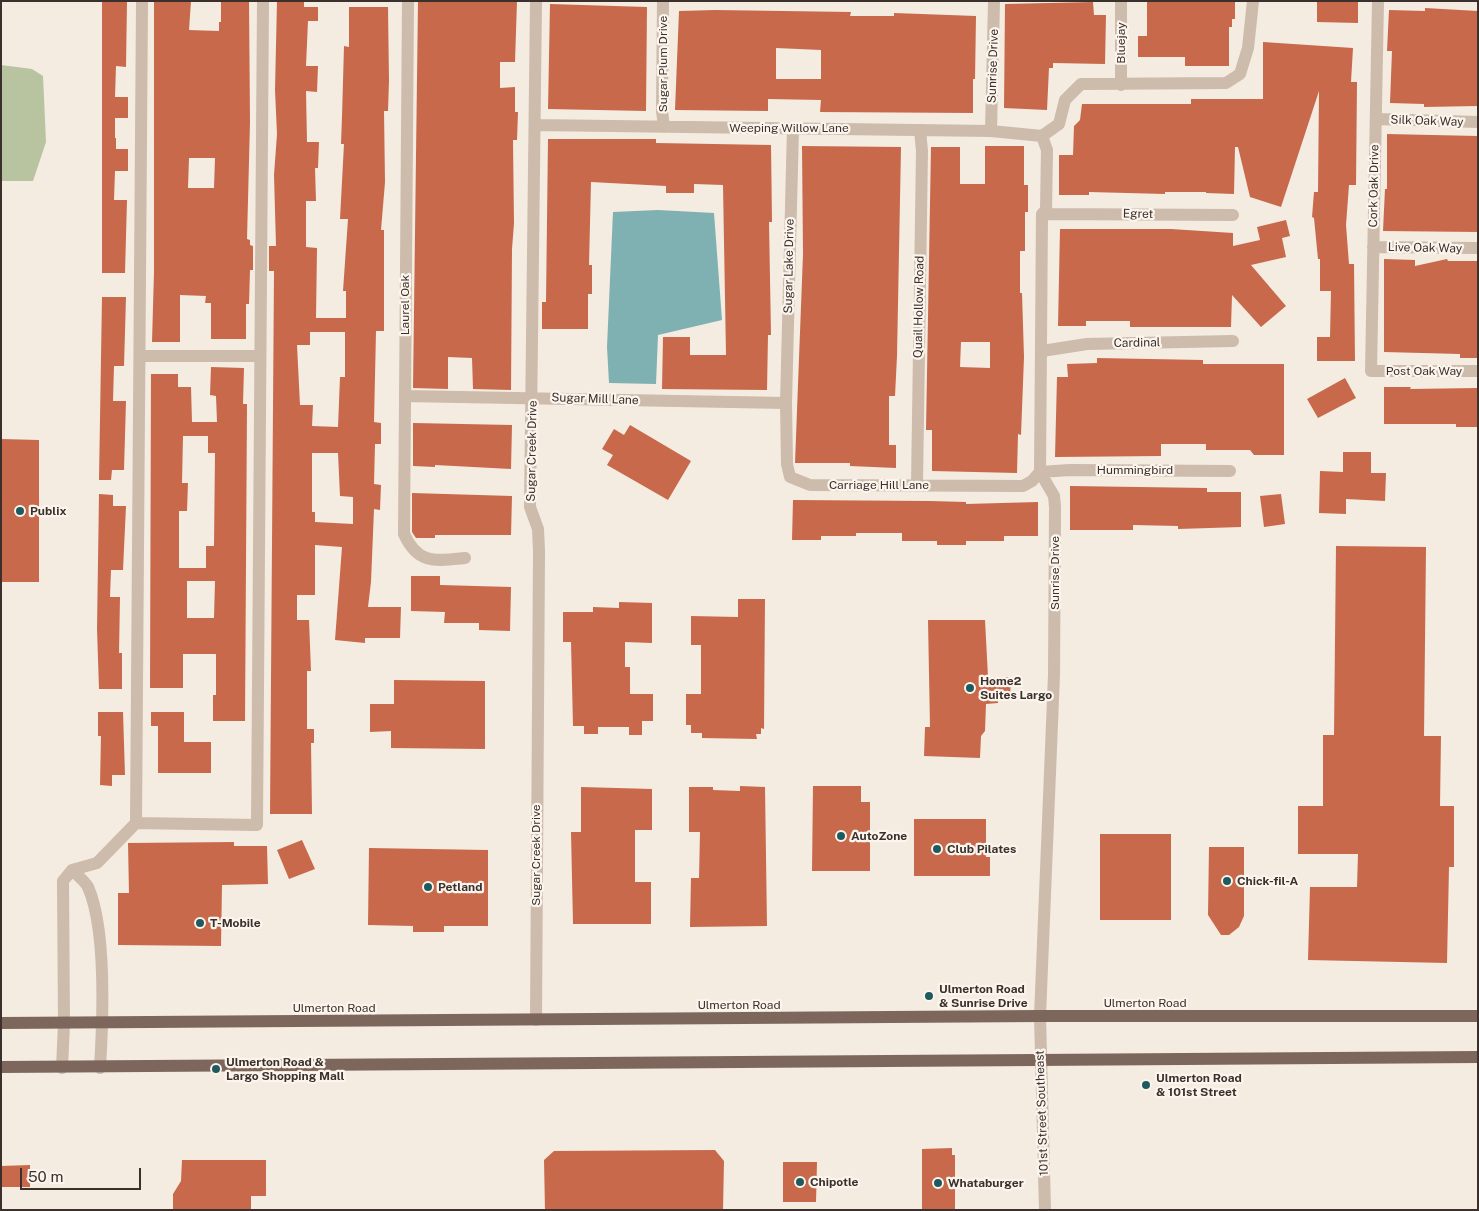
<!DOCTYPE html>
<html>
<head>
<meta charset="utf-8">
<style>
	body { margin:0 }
	#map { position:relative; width:1479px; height:1211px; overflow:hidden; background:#f4ebe1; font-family:"Public Sans",sans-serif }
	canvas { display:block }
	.frame { position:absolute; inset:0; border:2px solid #3b302b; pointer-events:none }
	.scale { position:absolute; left:20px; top:1168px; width:121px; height:22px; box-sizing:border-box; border:2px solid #3b302b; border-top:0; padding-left:6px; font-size:15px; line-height:18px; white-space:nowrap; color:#3b302b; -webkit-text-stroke:4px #fbf5ee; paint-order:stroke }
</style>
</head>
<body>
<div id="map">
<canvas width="1479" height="1211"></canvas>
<div class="frame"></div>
<div class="scale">50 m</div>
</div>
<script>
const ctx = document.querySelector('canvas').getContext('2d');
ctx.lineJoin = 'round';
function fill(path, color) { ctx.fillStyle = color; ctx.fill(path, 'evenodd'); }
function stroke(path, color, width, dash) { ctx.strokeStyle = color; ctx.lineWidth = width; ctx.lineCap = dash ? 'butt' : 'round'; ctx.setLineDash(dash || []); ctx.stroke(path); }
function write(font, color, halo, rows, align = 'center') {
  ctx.font = font + ' "Public Sans",sans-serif'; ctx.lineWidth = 4.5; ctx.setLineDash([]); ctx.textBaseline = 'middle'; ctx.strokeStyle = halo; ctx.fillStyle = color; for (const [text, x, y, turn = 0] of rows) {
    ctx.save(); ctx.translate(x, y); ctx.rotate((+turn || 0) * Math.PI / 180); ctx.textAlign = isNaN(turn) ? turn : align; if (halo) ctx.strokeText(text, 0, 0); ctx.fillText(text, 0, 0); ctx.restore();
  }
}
fill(new Path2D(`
	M1 65 32 69 43 76 46 142 33 181H1Z`), '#b8c4a0');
fill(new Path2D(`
	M658 210 714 213 722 320 658 335 656 384 609 383 607 347 613 212Z`), '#7fb0b2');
fill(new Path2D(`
	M102 1H127L126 67 116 66 115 97H128V118H115V138H116V149H128V171H115L114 200H127L125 273H102Z
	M154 1H191L189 30 219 31V22H221V1H249L250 122 247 239 250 240V245L253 246V270H250L249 304H246V339H211V303H205L206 296 180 295V342H152L154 272ZM189 158H215L214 188H188Z
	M277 1H304V7H318V21H308L306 66H318L317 92 306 91 307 142H319L318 168H315L316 201H306V247L317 248 316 318H346V291H343L348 219H340L344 144H341L342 117 344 46 349 47V7H388L389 81 388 111H384L385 182 381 230H384V331H376L374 422 381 423V444H375L374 484 381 485 380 510 374 509 371 582 368 607H401L400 638H365V643L335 640 342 547 315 545V595H297V620H309L311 671H307V729H314V743H311L312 814H270L274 271H269V246H276L274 175 277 134 275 90ZM310 332H345V377H340L338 427 312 426 313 405H300L297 345H310ZM312 453H338L340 496 353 497V524L315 522V512H312Z
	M418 1H517L515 62H500V88L515 87V112H518L517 140H513L514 223 512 249 511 390 473 389 472 358 448 357V389L413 388Z
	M1147 1H1235V19H1232V27H1229V66H1185V57H1138V36H1147Z
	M1317 1H1358V23L1317 22Z
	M1093 2 1094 15H1106L1105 64 1053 63V68H1049L1047 110 1004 108 1005 4Z
	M550 4 647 7 646 111 548 109Z
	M1425 8 1478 11V106L1424 107V104L1390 103 1392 51H1387L1389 10 1425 11Z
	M715 10 851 12 850 16H894V13L976 16 975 79H973V113L820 112 821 100 768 99V111L675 110 679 11ZM776 48 821 50V79H776Z
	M1263 42 1353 48 1351 82H1357L1356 185H1349L1346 225 1349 264H1354L1355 361H1317V337H1330L1331 291H1320V259H1318L1314 218 1312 217 1314 192H1318L1319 91 1281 207 1250 197 1238 147H1235L1234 194 1206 193V192H1165V194L1089 192V195H1059V155H1073L1074 126 1080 120 1082 104H1191V99H1263Z
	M1387 134 1478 136V232L1383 231 1385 189H1387Z
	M548 139H656V143L771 145 772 222H769L771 335H768L767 390 662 389 663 337H690V355H726L723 185 694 184V193H666V186L591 182 589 265H592V294H588V329H542V302H546Z
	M802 146 901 147 897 356 895 396H889V445H896V468L850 466V463H795L803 254Z
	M985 146H1024V185H1028V212H1025V251H1020V293H1022L1024 357 1021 435 1018 434 1017 473 932 471V430H926L931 147H960V184H985ZM961 342H990V368L960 367Z
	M1286 220 1290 236 1282 238 1286 257 1251 265 1286 306 1261 327 1232 295 1231 327H1130V321H1086V326H1058L1060 229H1171L1233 233V246L1260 240 1257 227Z
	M1384 259 1415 260V266L1447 259 1448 261H1478V358H1460V354L1384 352Z
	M102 297H126L124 366H114L113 401H126L124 470H112L111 480H99Z
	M1097 358 1203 360V364H1284V455H1254L1250 450H1206V444H1161V456L1055 457 1057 377H1068L1067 364 1097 363Z
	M211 367 244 368 243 404H247L245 721H213V695H216V654H183V688H150L151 374H178V387H191L192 422H217L216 396 210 395ZM183 436H208V453H215L214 546H206V568H179V511H187L188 483H182ZM187 581H215L214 618H187Z
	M1345 378 1356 398 1318 418 1307 399Z
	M1384 387H1411L1410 389 1478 388V427H1456V424H1384Z
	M413 423 512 425 511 469 435 465V467L413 466Z
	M630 425 691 461 668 500 607 465 613 455 602 449 614 429 624 435Z
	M1 439 39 440V582H1Z
	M1343 452H1371V473H1386L1385 501 1346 499V514L1319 513 1320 471 1343 472Z
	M1070 486 1207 488V492H1241V527L1178 529V526L1133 525V530H1070Z
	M412 493 512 496 511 535H435V538H416L412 532Z
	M99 494 113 495V506H126L123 570H111L110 597H120L119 653H122V689H99L97 629Z
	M1281 494 1285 524 1264 527 1260 496Z
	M793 500 930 501 966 502V504L1038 502V536H1004V541H966V545H937V541H902V533H856V536H821V540H792Z
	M1336 546 1426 547 1424 736H1441L1440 806H1454V867H1449L1447 963 1308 960 1310 887H1357L1358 854H1298V806H1323V735H1334Z
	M411 576H440V585L511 587 510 631 479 630V623H444L445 612 411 611Z
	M738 599H765L764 729 761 728V734H756L757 739 702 738V733H691V725H686V694H701V645H691V616L738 617Z
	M619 602 652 603V643L625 642V667H630V694H653V721H642V735H629V727H598V734H584V726H573L571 642H563V612H593V607L619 608Z
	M928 620H985L988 677H1011L1010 699H998V703L986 704 985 731 981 736 980 758 924 756 925 727H930Z
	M394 680 485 681V749L391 748V731L370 732V704H394Z
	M98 712H123L125 775H112V786L100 785 101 736H98Z
	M151 712H184V742H211V773H158V726H151Z
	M740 786 765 787 767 926 690 927 691 878H699L700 832H689V787H713V790L740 791Z
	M813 786H861V802H870V871H812Z
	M581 787 652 789V830H635V882H651V924H573L571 832H581Z
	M914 819H986V857H990V876H914Z
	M1100 834H1171V920H1100Z
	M302 840 315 869 289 879 277 850Z
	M234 842V846H267L268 884 222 885 221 946 118 945V893H129L128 843Z
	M1209 847H1244V916L1239 927 1229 935H1221L1208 915Z
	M369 848 488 850V926H444V932H413V926L368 925Z
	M952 1148V1155H955V1210H922V1149Z
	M715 1150 724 1161 723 1210H545L544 1160 554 1151Z
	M182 1160H266V1196H251V1210H173V1194L181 1181Z
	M783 1162H817L816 1202H783Z
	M30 1165V1187H1V1166Z`), '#c8694b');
stroke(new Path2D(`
	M142 1 136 823 257 825 263 1
	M408 1 404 534C418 565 436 561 465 558
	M663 1 662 111 664 127
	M1121 1V85
	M1378 1 1371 371H1478
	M1376 119 1478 122
	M535 125 991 131 1042 136
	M793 128 786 403 787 464 790 477 810 485 1023 486 1032 481 1040 472 1070 470 1230 471
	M991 131 994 1
	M1042 136 1047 150 1046 210 1042 214 1040 472 1054 496 1055 507 1054 675 1040 1016 1045 1210
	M1042 136 1059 124 1065 100 1081 84 1226 83 1240 74 1248 48 1253 1
	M1042 214 1233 215
	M1373 247 1478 248
	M1042 351 1087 344 1233 341
	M140 356H260
	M405 396 786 403
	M917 485 922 151 920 130
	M72 870C77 875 85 881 88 887 107 930 103 1019 100 1068
	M536 1020 539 551 538 529 530 507 536 1
	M62 1068 64 1024 63 881 72 870 97 863 136 823`), '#cdbbac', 12);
stroke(new Path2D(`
	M1 1023 1040 1016H1478
	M1 1067 1478 1057`), '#7d675c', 12);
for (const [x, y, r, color] of [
	[20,511,5,"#1f5a5e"],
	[970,688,5,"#1f5a5e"],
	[841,836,5,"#1f5a5e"],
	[937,849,5,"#1f5a5e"],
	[1227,881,5,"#1f5a5e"],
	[428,887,5,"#1f5a5e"],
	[200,923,5,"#1f5a5e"],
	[929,996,5,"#1f5a5e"],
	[216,1069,5,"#1f5a5e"],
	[1146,1085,5,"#1f5a5e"],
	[800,1182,5,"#1f5a5e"],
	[938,1183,5,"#1f5a5e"]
]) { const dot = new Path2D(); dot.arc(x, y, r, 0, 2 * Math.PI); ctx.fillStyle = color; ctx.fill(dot); stroke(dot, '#fbf5ee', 2); }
write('12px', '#3b302b', '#fbf5ee', [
	["Bluejay",1121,43,-90],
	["Sugar Plum Drive",663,64,-90],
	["Sunrise Drive",993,66,-88],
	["Silk Oak Way",1427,121,2],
	["Weeping Willow Lane",789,128],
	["Cork Oak Drive",1374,186,-89],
	["Egret",1138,214,1],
	["Live Oak Way",1425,248,1],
	["Sugar Lake Drive",789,266,-89],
	["Laurel Oak",405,305,-90],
	["Quail Hollow Road",919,307,-89],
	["Cardinal",1137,343,-1],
	["Post Oak Way",1424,371],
	["Sugar Mill Lane",595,399,2],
	["Sugar Creek Drive",532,451,-89],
	["Hummingbird",1135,470],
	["Carriage Hill Lane",879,485],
	["Sunrise Drive",1055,573,-90],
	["Sugar Creek Drive",536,855,-90],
	["Ulmerton Road",1145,1003],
	["Ulmerton Road",739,1005],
	["Ulmerton Road",334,1008],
	["101st Street Southeast",1042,1113,-92]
]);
write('bold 12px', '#3b302b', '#fbf5ee', [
	["Publix",30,511],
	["Home2",980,681],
	["Suites Largo",980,695],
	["AutoZone",851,836],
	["Club Pilates",947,849],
	["Chick-fil-A",1237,881],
	["Petland",438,887],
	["T-Mobile",210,923],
	["Ulmerton Road",939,989],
	["& Sunrise Drive",939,1003],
	["Ulmerton Road &",226,1062],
	["Largo Shopping Mall",226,1076],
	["Ulmerton Road",1156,1078],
	["& 101st Street",1156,1092],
	["Chipotle",810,1182],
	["Whataburger",948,1183]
], 'left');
</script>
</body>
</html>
